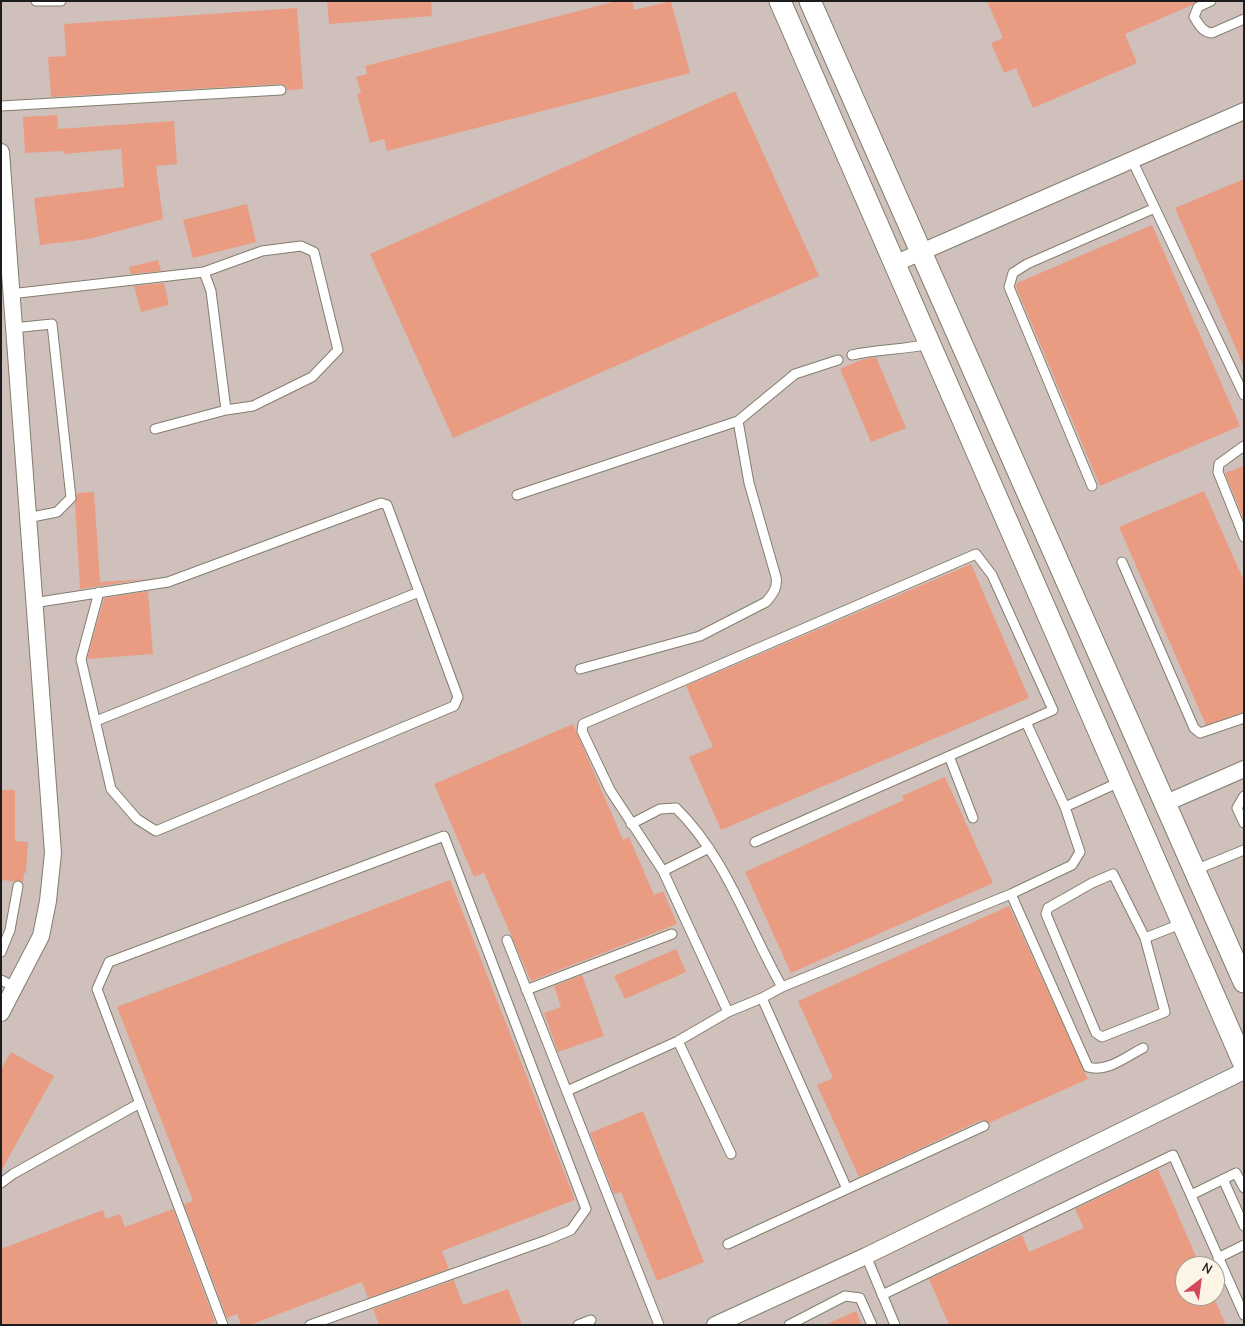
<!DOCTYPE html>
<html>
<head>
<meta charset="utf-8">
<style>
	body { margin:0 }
	#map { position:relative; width:1245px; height:1326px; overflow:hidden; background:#e9e1bd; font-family:"Comic Neue",sans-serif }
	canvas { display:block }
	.frame { position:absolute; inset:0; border:2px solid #1c1c1c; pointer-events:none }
	.north { position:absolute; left:1175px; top:1256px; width:50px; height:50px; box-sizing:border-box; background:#fcf5e5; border:1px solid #a29e95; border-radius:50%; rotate:30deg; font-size:14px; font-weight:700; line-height:20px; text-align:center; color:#1c1c1c }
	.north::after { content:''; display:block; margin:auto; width:18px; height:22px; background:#d1495b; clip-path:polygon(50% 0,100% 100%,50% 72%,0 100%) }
</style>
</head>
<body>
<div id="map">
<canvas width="1245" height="1326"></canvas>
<div class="frame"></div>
<div class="north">N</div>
</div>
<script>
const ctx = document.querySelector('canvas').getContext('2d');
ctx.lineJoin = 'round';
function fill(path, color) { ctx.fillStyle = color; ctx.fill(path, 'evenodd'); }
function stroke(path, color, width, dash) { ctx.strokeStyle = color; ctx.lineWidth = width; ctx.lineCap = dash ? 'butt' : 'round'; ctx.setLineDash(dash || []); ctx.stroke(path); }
fill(new Path2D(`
	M1 1H1244V1325H1ZM1185 1266H1215V1296H1185Z`), '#cfc0bb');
fill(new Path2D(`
	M327 1H431L432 16 329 24Z
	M617 1H632L634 10 671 1 690 73 387 151 384 139 370 143 357 94 361 93 356 77 367 74 365 66Z
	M987 1H1196L1192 5 1125 34 1137 63 1033 108 1016 68 1004 73 991 43 1003 38Z
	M297 8 303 89 287 90 286 86 281 84 51 97 48 57 66 56 64 24Z
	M735 91 819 276 453 438 370 254Z
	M57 115 58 129 174 121 177 164 156 166 163 219 89 239 40 245 34 198 124 187 121 149 64 154 63 151 25 153 23 117Z
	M1244 179V367L1175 208Z
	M247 204 256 242 193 258 183 220Z
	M1152 225 1240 426 1100 486 1016 287 1017 283Z
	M158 260 161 271 131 274 129 267Z
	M164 283 169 305 141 312 134 286Z
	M876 357 906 428 871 442 840 369 861 360Z
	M1244 466V520L1225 473Z
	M1204 491 1244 581V712L1206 725 1119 527Z
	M94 492 100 582 147 579 80 589 75 503 77 493Z
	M971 564 1029 698 721 830 689 757 713 747 686 686Z
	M148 591 153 654 87 659 104 598Z
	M573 724 623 840 629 837 654 895 663 891 677 924 531 981 484 873 474 877 434 784Z
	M945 777 993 883 791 973 745 872 904 800 902 796Z
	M1 790H15V841L28 842 26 873H24L23 882 1 880Z
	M450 880 575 1200 442 1251 449 1269 368 1298 362 1282 250 1325H241L237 1314 227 1318 184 1204 193 1201 117 1007Z
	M1009 906 1088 1079 989 1123 981 1120 859 1177 817 1085 833 1078 798 1001Z
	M676 949 686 972 625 999 614 976Z
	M582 975 604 1036 558 1052 544 1013 561 1007 554 986Z
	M11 1052 54 1076 1 1171V1069Z
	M643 1111 704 1262 657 1281 621 1192 614 1194 590 1133Z
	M1158 1169 1200 1266H1185V1296H1213L1226 1325H949L929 1279 1022 1235 1029 1252 1084 1228 1075 1209Z
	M173 1209 215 1322 208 1325H1V1249L103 1210 106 1219 120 1214 125 1227Z
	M454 1280 463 1305 508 1289 522 1325H379L373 1309Z
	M856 1311 862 1325H825Z`), '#ea9c82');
const service = new Path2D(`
	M36 1H61
	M1211 1 1198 7 1194 17C1199 24 1202 32 1212 33L1244 19
	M1 106 281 90
	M1132 160 1244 395
	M10 294 204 272 262 251 301 246 314 252 338 350 312 377 253 406 226 410 211 291 204 272
	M13 328 52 324 71 498 57 512 27 518
	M852 355C878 349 903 350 929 344
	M155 429 226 410
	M1244 446 1219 464 1218 472 1244 537
	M1092 486 1009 287 1013 273 1027 264 1155 208
	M517 495 738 421
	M1122 562 1194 728 1200 733 1244 718
	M33 603 168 582 381 503 387 505 458 697 454 706 156 831 137 819 111 789 81 659 99 592
	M580 669 700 636 766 602C773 594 778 587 776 577L749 483 738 421 795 374 838 360
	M96 721 419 592
	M949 756 973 818
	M1244 796 1237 808 1244 823
	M631 824 660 809 676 808C726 857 748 927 782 987
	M755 842 1026 722 1065 807 1122 781
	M1195 870 1244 850
	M663 871 709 848
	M1011 894 1088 1067C1107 1073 1127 1056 1143 1048
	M1145 938 1165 1012 1102 1037 1096 1033 1046 914 1048 908 1092 883 1113 874 1145 938 1183 923
	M507 940 659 1325
	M1 952 10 930 18 886
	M1 980 15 987
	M526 990 672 934
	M762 998 782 987 1011 894 1072 865 1080 852 1065 807
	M728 1012 663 871 610 790 582 731 583 724 976 554 992 575 1053 710 1026 722
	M678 1041 731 1154
	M567 1091 678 1041 728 1012 762 998 847 1189 984 1126
	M1223 1179 1244 1226
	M1 1183 13 1174 140 1103
	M1191 1195 1236 1173 1244 1188
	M728 1244 847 1189
	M866 1256 895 1325
	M1218 1258 1244 1245
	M882 1295 1173 1155 1244 1315
	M223 1325 97 989 109 962 444 836 586 1209 571 1230 547 1240 310 1325
	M578 1325 591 1320
	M789 1325 845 1296 860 1298 872 1325`);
const minor = new Path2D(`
	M1 152 53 853 48 901 41 936 1 1013
	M894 264 1244 111
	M1166 803 1244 769
	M715 1325 866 1256 1244 1071`);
const tertiary = new Path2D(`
	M780 1 1244 1064
	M810 1 1244 982`);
stroke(service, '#827e6c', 11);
stroke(minor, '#827e6c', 18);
stroke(tertiary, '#827e6c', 23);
stroke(service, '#fff', 9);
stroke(minor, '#fff', 16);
stroke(tertiary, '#fff', 21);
</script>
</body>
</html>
